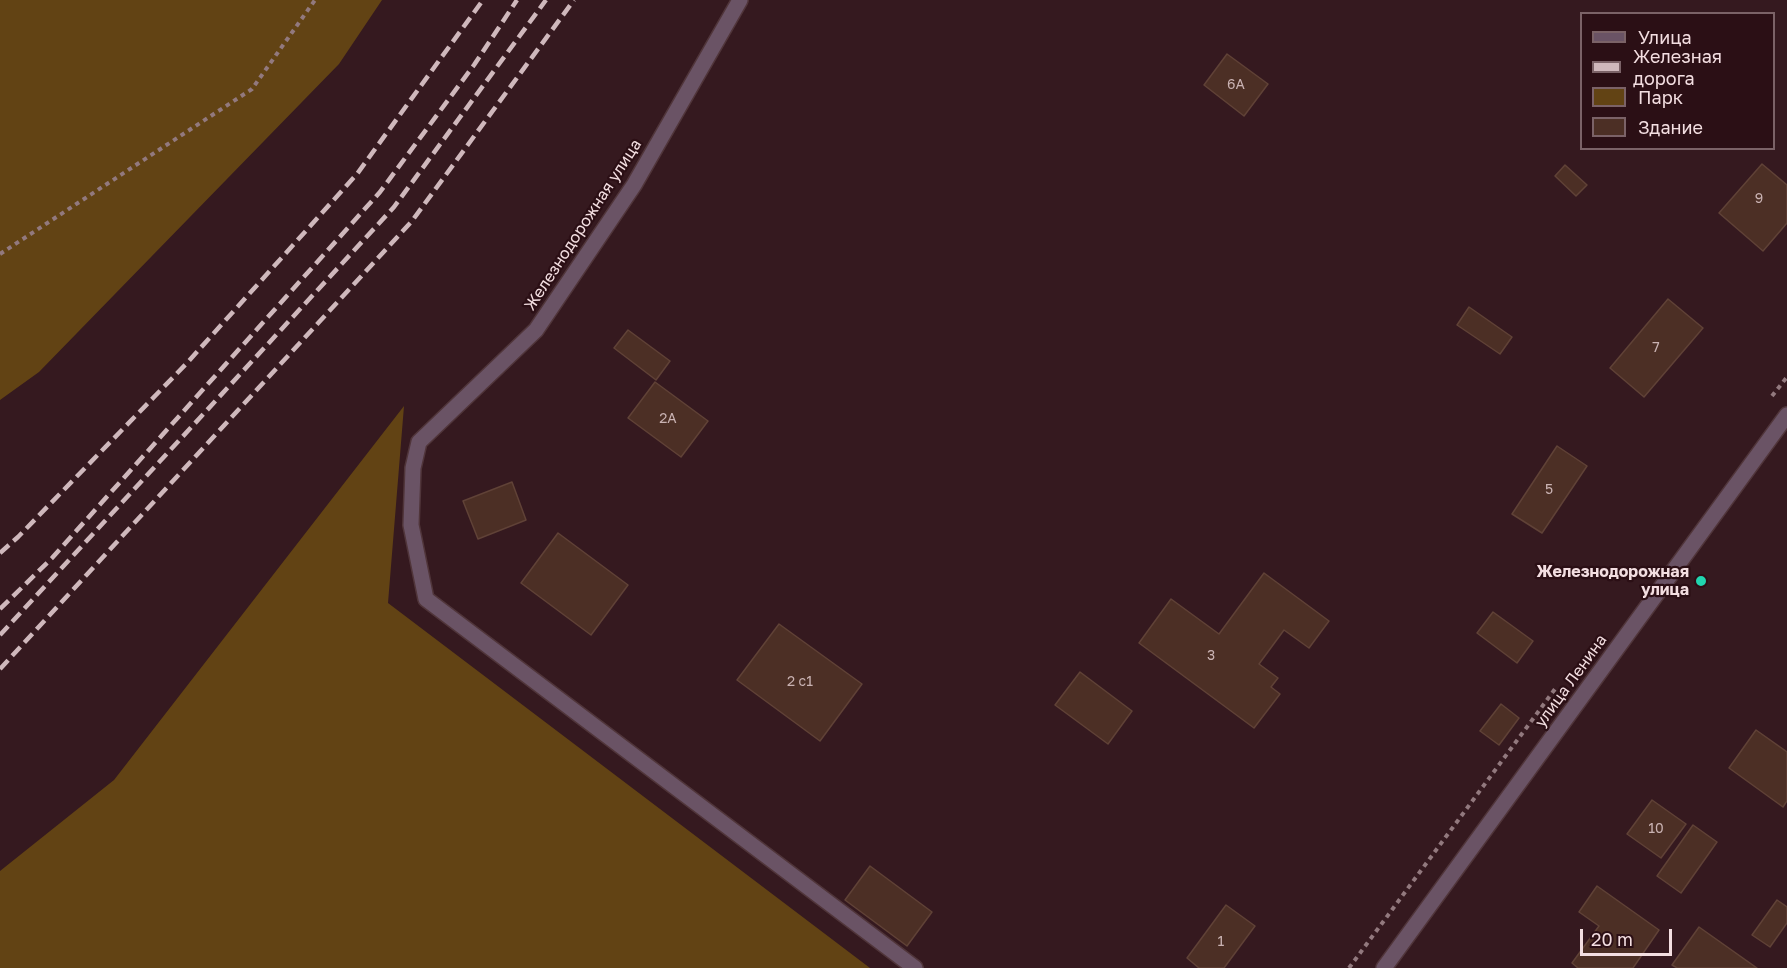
<!DOCTYPE html>
<html>
<head>
<meta charset="utf-8">
<style>
	body { margin:0 }
	#map { position:relative; width:1787px; height:968px; overflow:hidden; background:#35191f; font-family:"Golos Text",sans-serif }
	canvas { display:block }
	.legend { position:absolute; left:1580px; top:12px; width:195px; height:138px; box-sizing:border-box; background:#2b0f15; border:2px solid #7b6267; margin:0; padding:8px 10px; list-style:none; font-size:18px; color:#f3dee1 }
	.legend li { display:flex; align-items:center; gap:12px; height:30px }
	.legend b { width:30px; border:2px solid #7b6267 }
	.scale { position:absolute; left:1580px; top:929px; width:92px; height:27px; box-sizing:border-box; border:3px solid #f3dee1; border-top:0; padding-left:8px; font-size:18px; line-height:21px; white-space:nowrap; color:#f3dee1; -webkit-text-stroke:4px #2b0f15; paint-order:stroke }
</style>
</head>
<body>
<div id="map">
<canvas width="1787" height="968"></canvas>
<ul class="legend">
<li><b style="height:8px;background:#6a5365"></b>Улица</li>
<li><b style="height:8px;background:#cfb8bc"></b>Железная дорога</li>
<li><b style="height:16px;background:#624314"></b>Парк</li>
<li><b style="height:16px;background:#4c2f25"></b>Здание</li>
</ul>
<div class="scale">20 m</div>
</div>
<script>
const ctx = document.querySelector('canvas').getContext('2d');
ctx.lineJoin = 'round';
function fill(path, color) { ctx.fillStyle = color; ctx.fill(path, 'evenodd'); }
function stroke(path, color, width, dash) { ctx.strokeStyle = color; ctx.lineWidth = width; ctx.lineCap = dash ? 'butt' : 'round'; ctx.setLineDash(dash || []); ctx.stroke(path); }
function write(font, color, halo, rows, align = 'center') {
  ctx.font = font + ' "Golos Text",sans-serif'; ctx.lineWidth = 4.5; ctx.setLineDash([]); ctx.textBaseline = 'middle'; ctx.strokeStyle = halo; ctx.fillStyle = color; for (const [text, x, y, turn = 0] of rows) {
    ctx.save(); ctx.translate(x, y); ctx.rotate((+turn || 0) * Math.PI / 180); ctx.textAlign = isNaN(turn) ? turn : align; if (halo) ctx.strokeText(text, 0, 0); ctx.fillText(text, 0, 0); ctx.restore();
  }
}
fill(new Path2D(`
	M0 0H382L339 64 39 372 0 400Z
	M404 406 388 603 870 968H0V871L114 780Z`), '#624314');
const building = new Path2D(`
	M1227 54 1268 84 1244 116 1204 85Z
	M1762 164 1787 185V223L1763 251 1719 213Z
	M1565 165 1587 185 1576 196 1555 176Z
	M1668 299 1703 328 1644 397 1610 368Z
	M1469 307 1512 337 1500 354 1457 325Z
	M628 330 670 361 656 380 614 348Z
	M655 382 708 421 681 457 628 418Z
	M1557 446 1587 466 1542 533 1512 514Z
	M512 482 526 520 478 539 463 501Z
	M558 533 628 585 591 635 521 583Z
	M1264 573 1329 621 1309 648 1284 630 1259 664 1278 678 1271 687 1280 694 1254 728 1139 643 1171 599 1219 634Z
	M1493 612 1533 641 1517 663 1477 633Z
	M779 624 862 684 820 741 737 680Z
	M1080 672 1132 711 1108 744 1055 705Z
	M1501 704 1519 718 1499 745 1480 731Z
	M1756 730 1787 752V801L1783 807 1729 768Z
	M1652 800 1686 824 1661 858 1627 834Z
	M1693 825 1717 842 1681 893 1657 876Z
	M870 866 932 912 907 946 845 900Z
	M1597 886 1659 930 1633 968H1578L1572 963 1599 926 1579 912Z
	M1777 900 1787 907V923L1770 947 1752 935Z
	M1226 905 1255 926 1224 968H1199L1187 958Z
	M1699 927 1757 968H1677L1672 965Z`);
fill(building, '#4c2f25');
stroke(building, '#604237', 1.5);
const minor = new Path2D(`
	M740 0 634 185 536 330 419 442 413 468 411 525 426 599 915 968
	M1384 968 1787 415`);
stroke(minor, '#50353a', 18);
stroke(new Path2D(`
	M0 254 252 89 315 0
	M1772 396 1787 377
	M1349 968 1555 689`), '#92797e', 4, [4.5, 4.5]);
stroke(minor, '#6a5365', 15);
stroke(new Path2D(`
	M0 553 18 537 187 363 357 174 483 0
	M0 609 52 558 380 192 474 65 517 0
	M0 635 394 207 546 0
	M0 669 412 221 574 0`), '#cfb8bc', 4.5, [12, 6]);
for (const [x, y, r, color] of [
	[1701,581,6,"#21d5af"]
]) { const dot = new Path2D(); dot.arc(x, y, r, 0, 2 * Math.PI); ctx.fillStyle = color; ctx.fill(dot); stroke(dot, '#2b0f15', 2); }
write('14px', '#c9b2b2', null, [
	["6А",1236,85],
	["9",1759,199],
	["7",1656,348],
	["2А",668,419],
	["5",1549,490],
	["3",1211,656],
	["2 с1",800,682],
	["10",1656,829],
	["1",1221,942]
]);
write('16px', '#f3dee1', '#2b0f15', [
	["Железнодорожная улица",583,225,-57],
	["улица Ленина",1571,681,-54]
]);
write('bold 16px', '#f3dee1', '#2b0f15', [
	["Железнодорожная",1689,572],
	["улица",1689,590]
], 'right');
</script>
</body>
</html>
